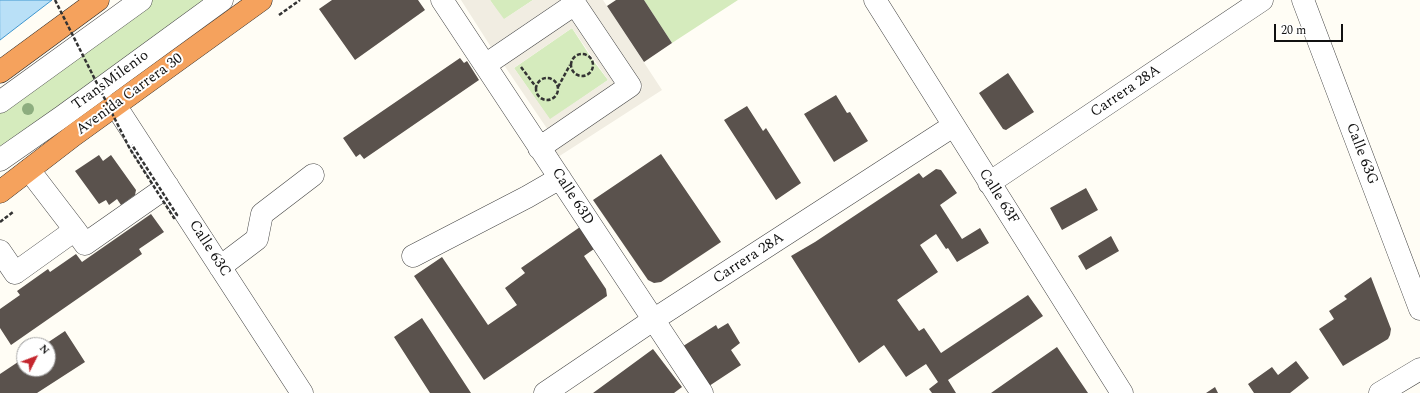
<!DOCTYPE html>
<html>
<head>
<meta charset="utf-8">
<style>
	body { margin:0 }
	#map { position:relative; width:1420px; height:393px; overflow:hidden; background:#fffdf5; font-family:Spectral,serif }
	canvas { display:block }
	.north { position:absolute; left:16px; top:337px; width:40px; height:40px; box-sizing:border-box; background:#fff; border:1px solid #a0a0a0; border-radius:50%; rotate:48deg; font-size:11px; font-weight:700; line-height:16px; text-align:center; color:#111 }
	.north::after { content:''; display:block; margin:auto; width:14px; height:18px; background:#c4262e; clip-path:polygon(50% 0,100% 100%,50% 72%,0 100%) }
	.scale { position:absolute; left:1274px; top:24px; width:69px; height:18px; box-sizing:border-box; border:2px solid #111; border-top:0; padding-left:5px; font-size:12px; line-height:14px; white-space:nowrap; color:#111; -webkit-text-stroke:3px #fff; paint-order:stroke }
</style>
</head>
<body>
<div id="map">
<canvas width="1420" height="393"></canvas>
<div class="north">N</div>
<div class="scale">20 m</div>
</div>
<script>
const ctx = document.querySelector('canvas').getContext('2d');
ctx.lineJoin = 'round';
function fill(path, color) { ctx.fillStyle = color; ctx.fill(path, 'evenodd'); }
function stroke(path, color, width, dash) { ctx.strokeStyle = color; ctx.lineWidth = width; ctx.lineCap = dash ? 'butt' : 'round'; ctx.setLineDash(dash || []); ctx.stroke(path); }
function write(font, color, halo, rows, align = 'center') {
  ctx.font = font + ' Spectral,serif'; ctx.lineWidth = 4; ctx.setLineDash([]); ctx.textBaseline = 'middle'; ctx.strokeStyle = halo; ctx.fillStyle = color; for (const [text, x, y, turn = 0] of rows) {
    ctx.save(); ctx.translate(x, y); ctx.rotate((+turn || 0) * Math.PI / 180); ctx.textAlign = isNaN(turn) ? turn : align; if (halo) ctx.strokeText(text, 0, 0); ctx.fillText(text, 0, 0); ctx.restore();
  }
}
fill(new Path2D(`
	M152 0H212L0 149V109Z
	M490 0H533L503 20Z
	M644 0H738L672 43Z
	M572 28 592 59 608 80 550 120 514 68Z`), '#d5ebbd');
fill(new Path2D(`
	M461 0H490L504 19 533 0H561L491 47Z
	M586 0H603L662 90 558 157 550 150 643 87Z
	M574 18 619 83 548 130 504 65ZM572 28 608 80 550 119 514 68Z`), '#f1ede2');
const water = new Path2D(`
	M0 0H52L0 40Z`);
fill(water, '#b9e0f7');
stroke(water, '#3f96cf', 1);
fill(new Path2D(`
	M332 0H418L425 10 355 60 319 9Z
	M616 0H644L672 43 644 62 607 6Z
	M460 58 464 63 467 61 479 80 364 159 360 154 356 157 343 138Z
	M1008 73 1034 112 1006 130 1003 129 979 93Z
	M836 95 847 113 850 112 868 141 834 162 804 114Z
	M747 106 763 131 766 128 801 183 776 200 724 120Z
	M661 154 721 242 661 282 654 283 648 280 593 200Z
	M99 155 103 161 111 155 136 190 135 195 121 205 117 199 109 205 106 200 99 204 75 171Z
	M936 169 941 170 957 193 940 205 962 239 980 228 989 243 957 262 948 248 946 249 936 234 920 245 938 272 897 300 919 331 924 328 941 353 1028 295 1043 316 948 380 956 393H932L929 389 938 382 926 364 906 377 884 345 859 363 791 256 815 242 919 173 923 178Z
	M1086 188 1098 210 1062 230 1050 208Z
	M151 214 164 232 139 249 142 254 11 345 0 328V309L20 295 17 291 48 269 50 272 76 254 82 262Z
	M580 227 594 249 584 256 606 289 607 296 484 380 414 276 442 257 488 325 517 305 505 288 525 273 521 268Z
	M1111 236 1119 251 1086 270 1078 256Z
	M1371 277 1391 329 1390 335 1388 339 1343 366 1319 329 1334 319 1329 311 1347 299 1344 296Z
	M422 318 471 393H430L394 337Z
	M728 323 740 343 731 350 741 365 703 390 677 350 716 325 718 329Z
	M65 331 85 362 37 393H0V374L24 358V369H48V345H44Z
	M1057 347 1088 393H991L1021 372Z
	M653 349 682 387 674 393H593Z
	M1296 361 1309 378 1290 393H1254L1248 384 1272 367 1278 375Z
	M1215 387 1218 393H1206Z`), '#5a524d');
const minor = new Path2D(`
	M442 0 702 393
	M875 0 1122 393
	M1303 0 1420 309
	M485 65 575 4 630 86 539 148
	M0 102 141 0
	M115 105 302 393
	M0 160 63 116 222 0
	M29 170 75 230
	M989 183 1262 0
	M0 251 15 273 75 230 85 244 168 186
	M413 256 527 197 560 178
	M220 267 257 239 262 214 313 175
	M545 393 653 320 953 126
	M1380 393 1420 369`);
const highway = new Path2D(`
	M0 72 98 0
	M0 192 74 135 261 0`);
stroke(minor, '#444', 23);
stroke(highway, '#222', 23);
stroke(new Path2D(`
	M279 15 300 0
	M571 65a11 11 0 1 1 22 0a11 11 0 1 1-22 0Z
	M521 67 536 87
	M536 89a11 11 0 1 1 22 0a11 11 0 1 1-22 0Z
	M558 87 570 65
	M0 222 13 212`), '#333', 2.5, [4, 2]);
stroke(minor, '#fff', 22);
stroke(highway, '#f5a25d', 22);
stroke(new Path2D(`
	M55 0 130 149 174 218 177 215 132 145`), '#333', 2.5, [4, 2]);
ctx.fillStyle = '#8dad7f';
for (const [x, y] of [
	[28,109]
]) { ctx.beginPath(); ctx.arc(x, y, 6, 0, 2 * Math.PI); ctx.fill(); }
write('15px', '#111', '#fff', [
	["TransMilenio",111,81,-36],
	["Carrera 28A",1126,92,-34],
	["Avenida Carrera 30",130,95,-36],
	["Calle 63G",1361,154,69],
	["Calle 63D",572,197,57],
	["Calle 63F",998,197,58],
	["Calle 63C",209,249,57],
	["Carrera 28A",749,259,-33]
]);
</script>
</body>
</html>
